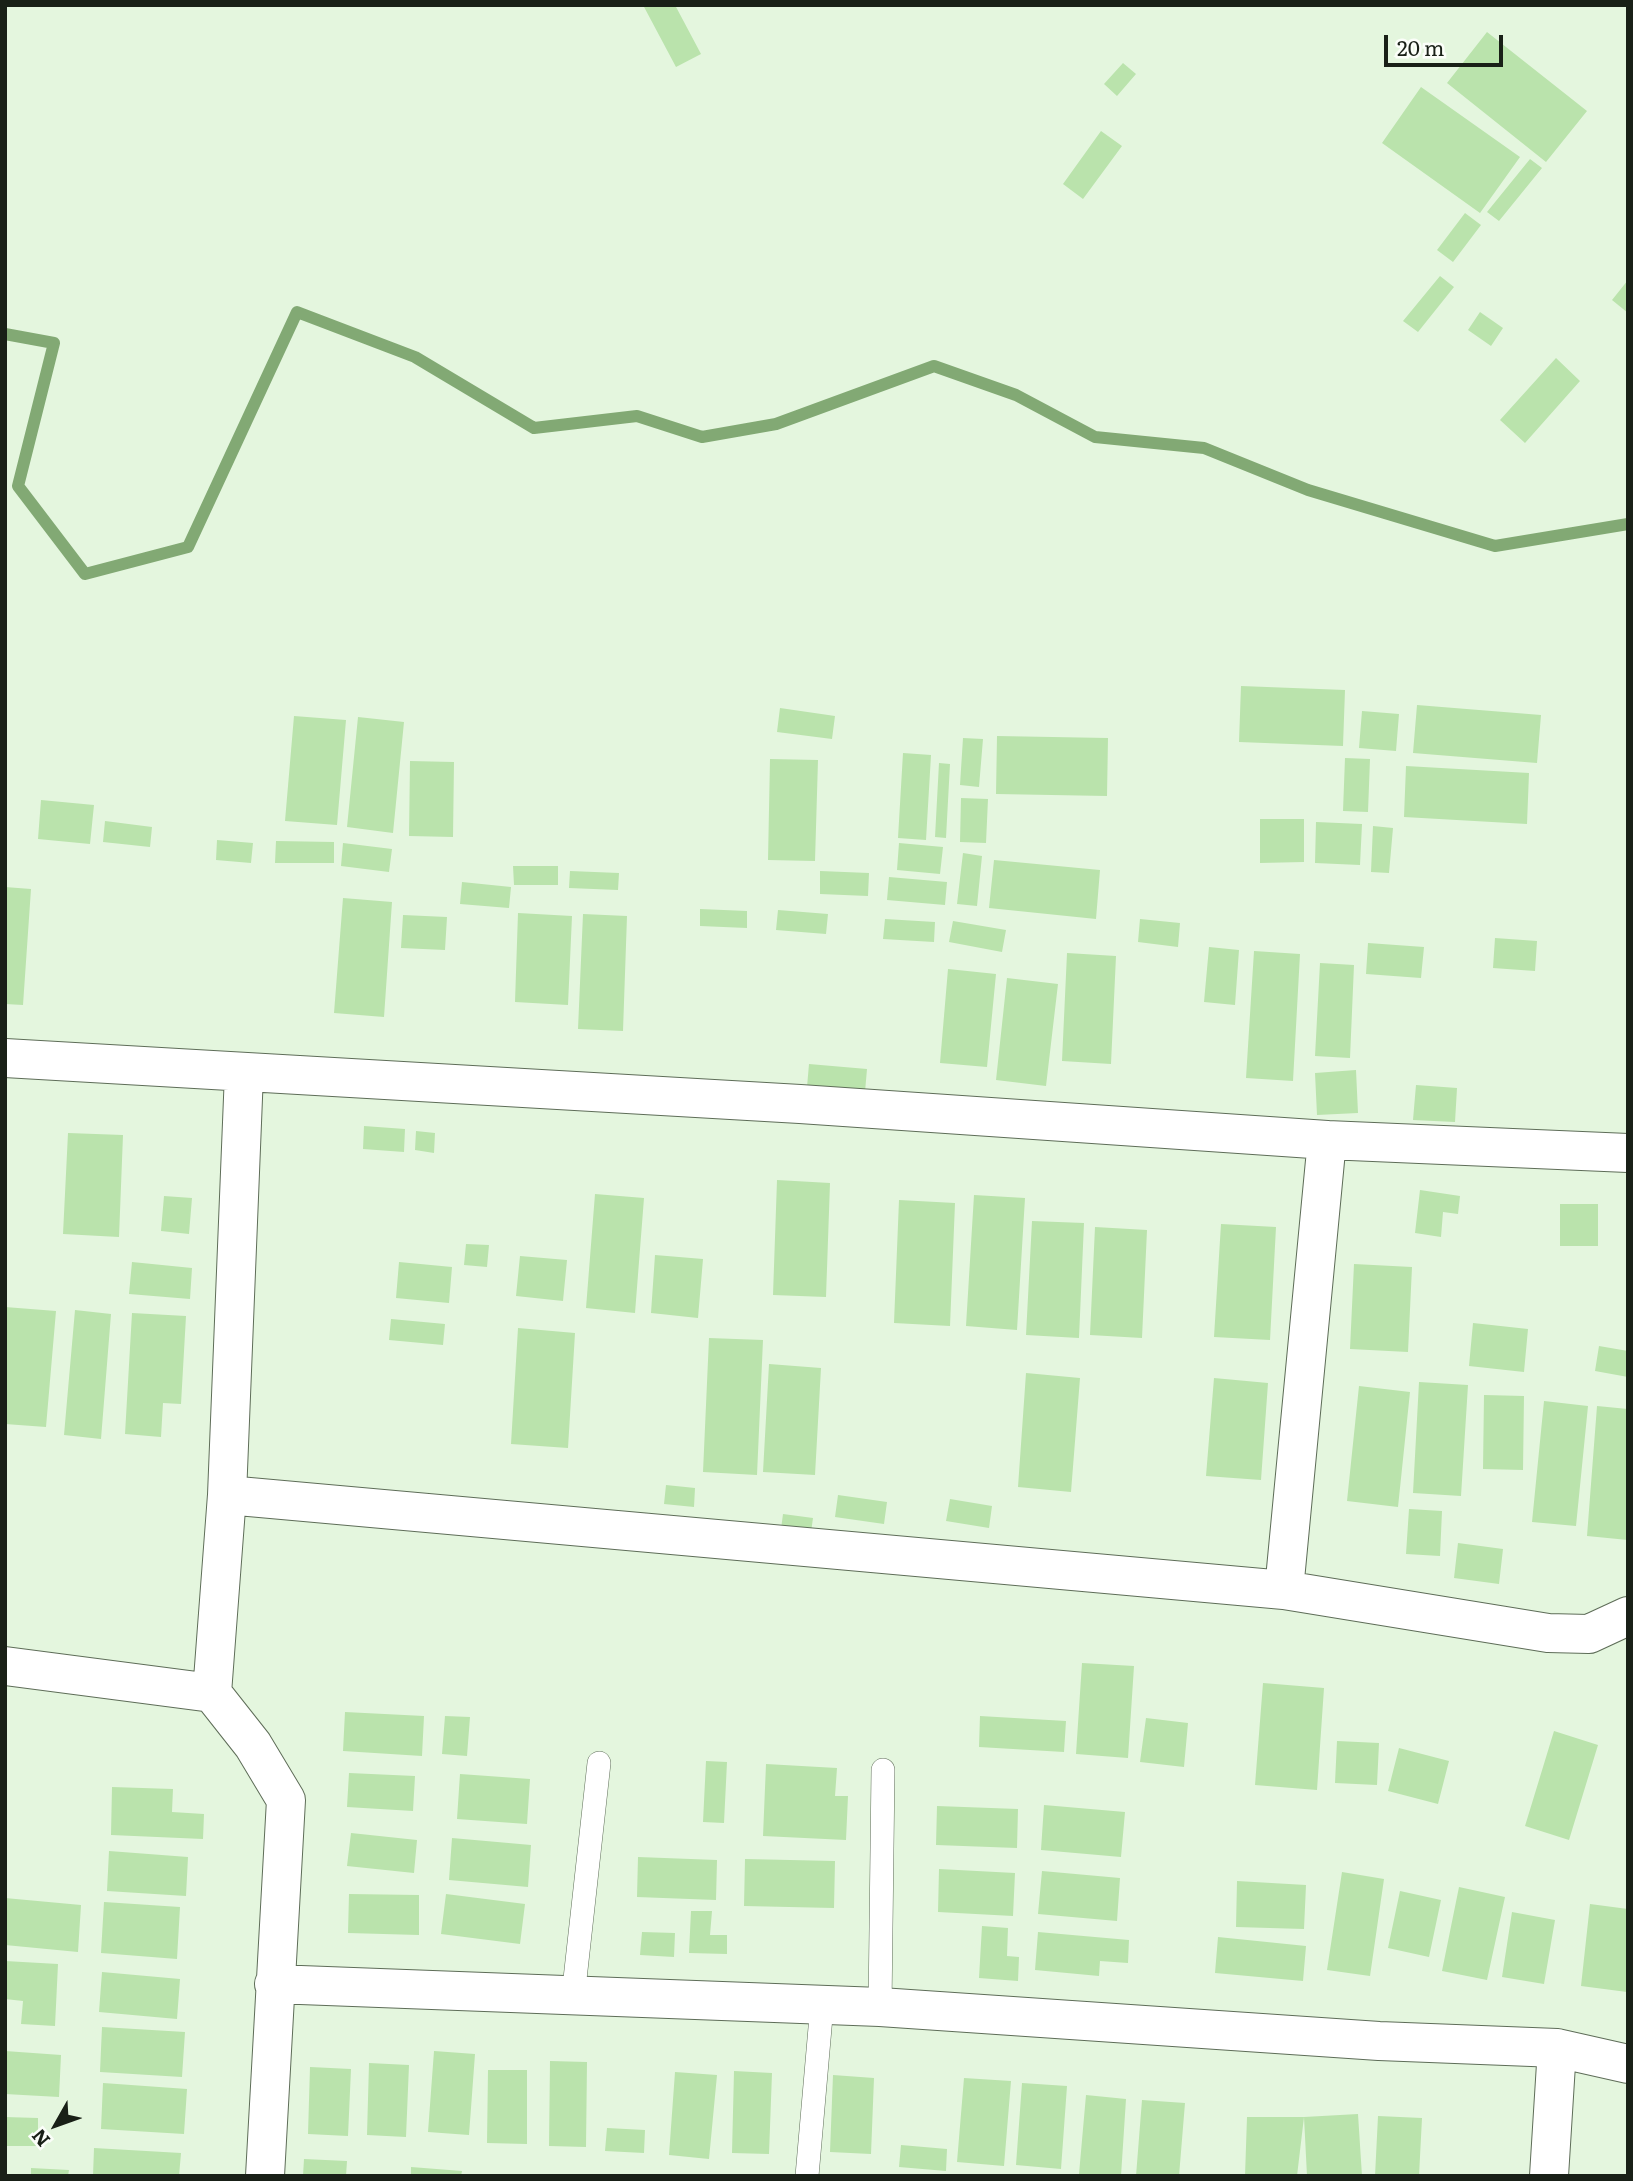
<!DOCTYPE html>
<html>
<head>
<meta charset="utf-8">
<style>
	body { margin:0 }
	#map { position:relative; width:1633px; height:2181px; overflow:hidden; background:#e4f6de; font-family:Literata,serif }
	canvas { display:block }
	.frame { position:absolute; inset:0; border:7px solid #192017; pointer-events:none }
	.north { position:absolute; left:21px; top:2090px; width:70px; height:70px; -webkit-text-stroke:5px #fbfef9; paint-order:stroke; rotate:230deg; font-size:19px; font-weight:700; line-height:28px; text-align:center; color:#192017 }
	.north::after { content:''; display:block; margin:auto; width:24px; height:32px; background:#192017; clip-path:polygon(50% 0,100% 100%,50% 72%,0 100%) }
	.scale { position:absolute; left:1384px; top:35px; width:119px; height:32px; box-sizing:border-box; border:4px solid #192017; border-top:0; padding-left:9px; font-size:21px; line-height:24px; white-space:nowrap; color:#192017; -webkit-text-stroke:5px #fbfef9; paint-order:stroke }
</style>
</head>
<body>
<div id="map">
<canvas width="1633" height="2181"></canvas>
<div class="frame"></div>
<div class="north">N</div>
<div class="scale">20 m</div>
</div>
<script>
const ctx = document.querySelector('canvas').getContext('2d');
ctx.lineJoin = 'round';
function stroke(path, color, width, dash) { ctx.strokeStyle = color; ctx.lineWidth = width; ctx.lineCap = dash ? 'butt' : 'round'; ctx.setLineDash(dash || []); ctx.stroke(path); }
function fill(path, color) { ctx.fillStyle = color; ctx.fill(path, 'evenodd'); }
stroke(new Path2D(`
	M5 334 54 343 18 486 85 574 188 547 297 312 415 357 534 428 637 416 702 437 776 424 934 366 1016 395 1095 437 1204 448 1308 490 1495 546 1628 524`), '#82a974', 12);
fill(new Path2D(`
	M643 5H675L701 54 676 67Z
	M1487 32 1587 111 1546 162 1447 83Z
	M1123 63 1136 74 1117 96 1104 84Z
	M1421 87 1520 157 1480 213 1382 143Z
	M1101 131 1122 146 1083 199 1063 184Z
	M1530 159 1542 168 1499 221 1487 212Z
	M1465 213 1481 225 1453 262 1437 250Z
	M1440 276 1454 287 1418 332 1403 321Z
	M1628 280V313L1612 300Z
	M1480 312 1503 328 1491 346 1468 330Z
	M1556 358 1580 381 1525 443 1500 420Z
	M1241 686 1345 690 1343 746 1239 742Z
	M1417 705 1541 715 1537 763 1413 753Z
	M780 708 835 716 832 739 777 732Z
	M1362 711 1399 714 1396 751 1359 748Z
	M294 716 346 720 337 825 285 821Z
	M358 717 404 722 393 833 347 827Z
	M997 736 1108 738 1107 796 996 794Z
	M963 738 983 739 979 787 960 785Z
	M903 753 931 755 926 840 898 838Z
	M1345 758 1370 759 1368 812 1343 811Z
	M770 759 818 760 815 861 768 860Z
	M410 761 454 762 453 837 409 836Z
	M939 763 950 764 946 838 935 837Z
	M1406 766 1529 773 1527 824 1404 817Z
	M961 798 988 799 986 843 960 842Z
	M41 800 94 805 90 844 38 839Z
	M1260 819H1304V862L1260 863Z
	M105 821 152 827 150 847 103 842Z
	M1316 822 1362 824 1360 865 1315 863Z
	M1373 826 1393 828 1389 873 1371 872Z
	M217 840 253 843 251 863 216 860Z
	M276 841 334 842V863H275Z
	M343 843 392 849 389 872 341 866Z
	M899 843 943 847 940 874 897 870Z
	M963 853 982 856 977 906 957 904Z
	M994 860 1100 870 1096 919 989 908Z
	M513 866H558V885H514Z
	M570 871 619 873 618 890 569 888Z
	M820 871 869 873 868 896 820 894Z
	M889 877 947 882 945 905 887 900Z
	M462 882 511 887 509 908 460 904Z
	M5 887 31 889 23 1005 5 1004Z
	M343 898 392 902 384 1017 334 1013Z
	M700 909 747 911V928L700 926Z
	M778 910 828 914 826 934 776 930Z
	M518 913 572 916 568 1005 515 1002Z
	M583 914 627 916 623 1031 578 1029Z
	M403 915 447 917 445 950 401 948Z
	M885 919 935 922 934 942 883 939Z
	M1140 919 1180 923 1178 947 1138 942Z
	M953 921 1006 930 1002 952 949 942Z
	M1495 938 1537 941 1535 971 1493 968Z
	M1368 943 1424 947 1421 978 1366 974Z
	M1209 947 1239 950 1235 1005 1204 1002Z
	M1254 951 1300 954 1293 1081 1246 1078Z
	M1067 953 1116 956 1111 1064 1062 1061Z
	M1320 963 1354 965 1350 1058 1315 1056Z
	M948 969 996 974 987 1067 940 1063Z
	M1007 978 1058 984 1046 1086 996 1080Z
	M809 1064 867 1069 865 1092 807 1087Z
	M1356 1070 1358 1113 1317 1115 1315 1073Z
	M1416 1085 1457 1088 1455 1122 1413 1120Z
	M364 1126 405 1129 404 1152 363 1149Z
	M416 1131 435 1133 434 1153 415 1150Z
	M68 1133 123 1135 119 1237 63 1234Z
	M777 1180 830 1183 826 1297 773 1295Z
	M1420 1190 1460 1196 1458 1214 1443 1212 1441 1237 1415 1233Z
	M595 1194 644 1198 635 1313 586 1308Z
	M974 1195 1025 1198 1017 1330 966 1326Z
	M164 1196 192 1198 189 1234 161 1231Z
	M899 1200 955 1203 950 1326 894 1323Z
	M1560 1204H1598V1246H1560Z
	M1032 1221 1084 1223 1079 1338 1026 1335Z
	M1221 1224 1276 1227 1270 1340 1214 1337Z
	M1095 1227 1147 1230 1142 1338 1090 1335Z
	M466 1244 489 1245 487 1267 464 1265Z
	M655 1255 703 1259 698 1318 651 1313Z
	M520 1256 567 1260 563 1301 516 1296Z
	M132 1262 192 1268 190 1299 129 1294Z
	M399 1262 452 1267 449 1303 396 1298Z
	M1354 1264 1412 1267 1408 1352 1350 1349Z
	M5 1307 56 1311 46 1427 5 1424Z
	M75 1310 111 1314 101 1439 64 1435Z
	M132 1313 186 1316 181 1404 163 1403 161 1437 125 1434Z
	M391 1319 445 1324 443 1345 389 1340Z
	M1473 1323 1528 1329 1524 1372 1469 1366Z
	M518 1328 575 1333 568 1448 511 1444Z
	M709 1338 763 1340 757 1475 703 1472Z
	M1599 1346 1628 1351V1377L1595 1371Z
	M769 1364 821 1368 815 1475 763 1472Z
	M1026 1373 1080 1378 1071 1492 1018 1487Z
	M1214 1378 1268 1383 1261 1480 1206 1476Z
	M1419 1382 1468 1385 1461 1496 1413 1493Z
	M1359 1386 1410 1392 1398 1507 1347 1501Z
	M1484 1395 1524 1396 1523 1470 1483 1469Z
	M1544 1401 1588 1406 1576 1526 1532 1522Z
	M1597 1406 1628 1409V1540L1587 1536Z
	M666 1485 695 1488 694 1507 664 1504Z
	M838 1495 887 1502 884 1524 835 1517Z
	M950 1499 992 1506 989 1528 946 1521Z
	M1409 1509 1442 1511 1440 1556 1406 1554Z
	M783 1514 813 1518 811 1532 781 1529Z
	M1458 1543 1503 1549 1499 1584 1454 1578Z
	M1082 1663 1134 1666 1128 1758 1076 1754Z
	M1263 1683 1324 1688 1317 1790 1255 1785Z
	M345 1712 424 1716 422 1756 343 1751Z
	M445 1716 470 1717 467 1756 442 1754Z
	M980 1716 1066 1721 1064 1752 979 1747Z
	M1146 1718 1188 1723 1184 1767 1140 1762Z
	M1554 1731 1598 1745 1569 1840 1525 1826Z
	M1337 1741 1379 1743 1377 1785 1335 1783Z
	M1399 1748 1449 1761 1438 1804 1388 1791Z
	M706 1761 727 1762 724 1823 703 1822Z
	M766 1764 837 1768 835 1796H848L846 1840 763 1836Z
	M349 1773 415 1776 413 1811 347 1807Z
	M460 1774 530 1779 527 1824 457 1819Z
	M112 1787 173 1789 172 1812 204 1814 203 1839 111 1835Z
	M1044 1805 1125 1812 1121 1857 1041 1850Z
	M937 1806 1018 1809 1017 1848 936 1845Z
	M351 1833 417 1840 414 1873 347 1866Z
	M452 1838 531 1845 528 1887 449 1880Z
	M109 1851 188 1857 186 1896 107 1891Z
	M638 1857 717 1860 716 1900 637 1897Z
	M745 1859 835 1861 834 1908 744 1906Z
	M939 1869 1015 1873 1013 1916 938 1912Z
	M1042 1871 1120 1878 1117 1921 1038 1914Z
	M1342 1872 1384 1879 1370 1976 1327 1970Z
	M1237 1881 1306 1885 1304 1929 1236 1927Z
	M1459 1887 1505 1897 1487 1980 1442 1971Z
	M1400 1891 1441 1900 1429 1957 1388 1948Z
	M349 1894 419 1895V1935L348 1933Z
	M446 1894 525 1904 520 1944 441 1934Z
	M5 1898 81 1905 78 1952 5 1945Z
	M104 1902 180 1907 177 1959 101 1953Z
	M1590 1904 1628 1909 1627 1992 1581 1986Z
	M691 1911H712L710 1935H727V1954L689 1953Z
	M1512 1912 1555 1920 1544 1984 1502 1977Z
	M982 1926 1008 1928 1007 1956 1019 1957 1018 1981 979 1978Z
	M642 1932 675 1933 674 1957 640 1955Z
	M1038 1932 1129 1940 1128 1963 1100 1961 1099 1976 1035 1970Z
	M1218 1937 1306 1946 1303 1981 1215 1973Z
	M5 1961 58 1964 55 2026 21 2024 23 2001 5 1999Z
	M102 1972 180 1979 177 2019 99 2012Z
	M102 2027 185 2032 182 2077 100 2072Z
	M5 2051 61 2055 59 2097 5 2094Z
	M434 2051 475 2054 469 2135 428 2132Z
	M550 2061 587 2062 586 2147 549 2146Z
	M369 2063 409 2065 406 2137 367 2135Z
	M310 2067 351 2069 348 2136 308 2134Z
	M488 2070H527V2144L487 2143Z
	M734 2071 772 2073 769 2154 732 2153Z
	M675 2072 717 2075 709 2159 669 2155Z
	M833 2075 874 2078 871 2154 830 2152Z
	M964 2078 1011 2081 1004 2166 957 2162Z
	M103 2083 187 2089 184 2134 101 2129Z
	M1022 2083 1067 2086 1061 2169 1016 2165Z
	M1086 2095 1126 2099 1121 2176 1079 2174Z
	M1142 2100 1185 2103 1179 2176H1136Z
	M1358 2114 1362 2176H1307L1304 2117Z
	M1378 2116 1422 2118 1419 2176H1375Z
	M5 2117 38 2118V2146H5Z
	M1247 2117H1304L1297 2176H1245Z
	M607 2128 645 2130 644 2153 605 2151Z
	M901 2145 947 2149 946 2171 899 2167Z
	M94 2148 181 2153 179 2176H93Z
	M304 2159 347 2161 346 2176H303Z
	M411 2167 462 2171 461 2176H411Z
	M31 2168 69 2170 68 2176H31Z`), '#bae3ac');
const service = new Path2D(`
	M573 1997 599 1763
	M880 2007 883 1770
	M807 2176 822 2005`);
const minor = new Path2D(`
	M5 1058 800 1104 1327 1140 1628 1153
	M227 1495 1284 1590 1548 1633 1589 1634 1628 1616
	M1284 1590 1327 1140
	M5 1666 212 1693 253 1745 286 1800 265 2176
	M212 1693 227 1495 244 1073
	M274 1984 880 2007 1379 2041 1557 2048 1628 2064
	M1549 2176 1557 2048`);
stroke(service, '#5e6d58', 24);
stroke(minor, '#5e6d58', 40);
stroke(service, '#fff', 23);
stroke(minor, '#fff', 38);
</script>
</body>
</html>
